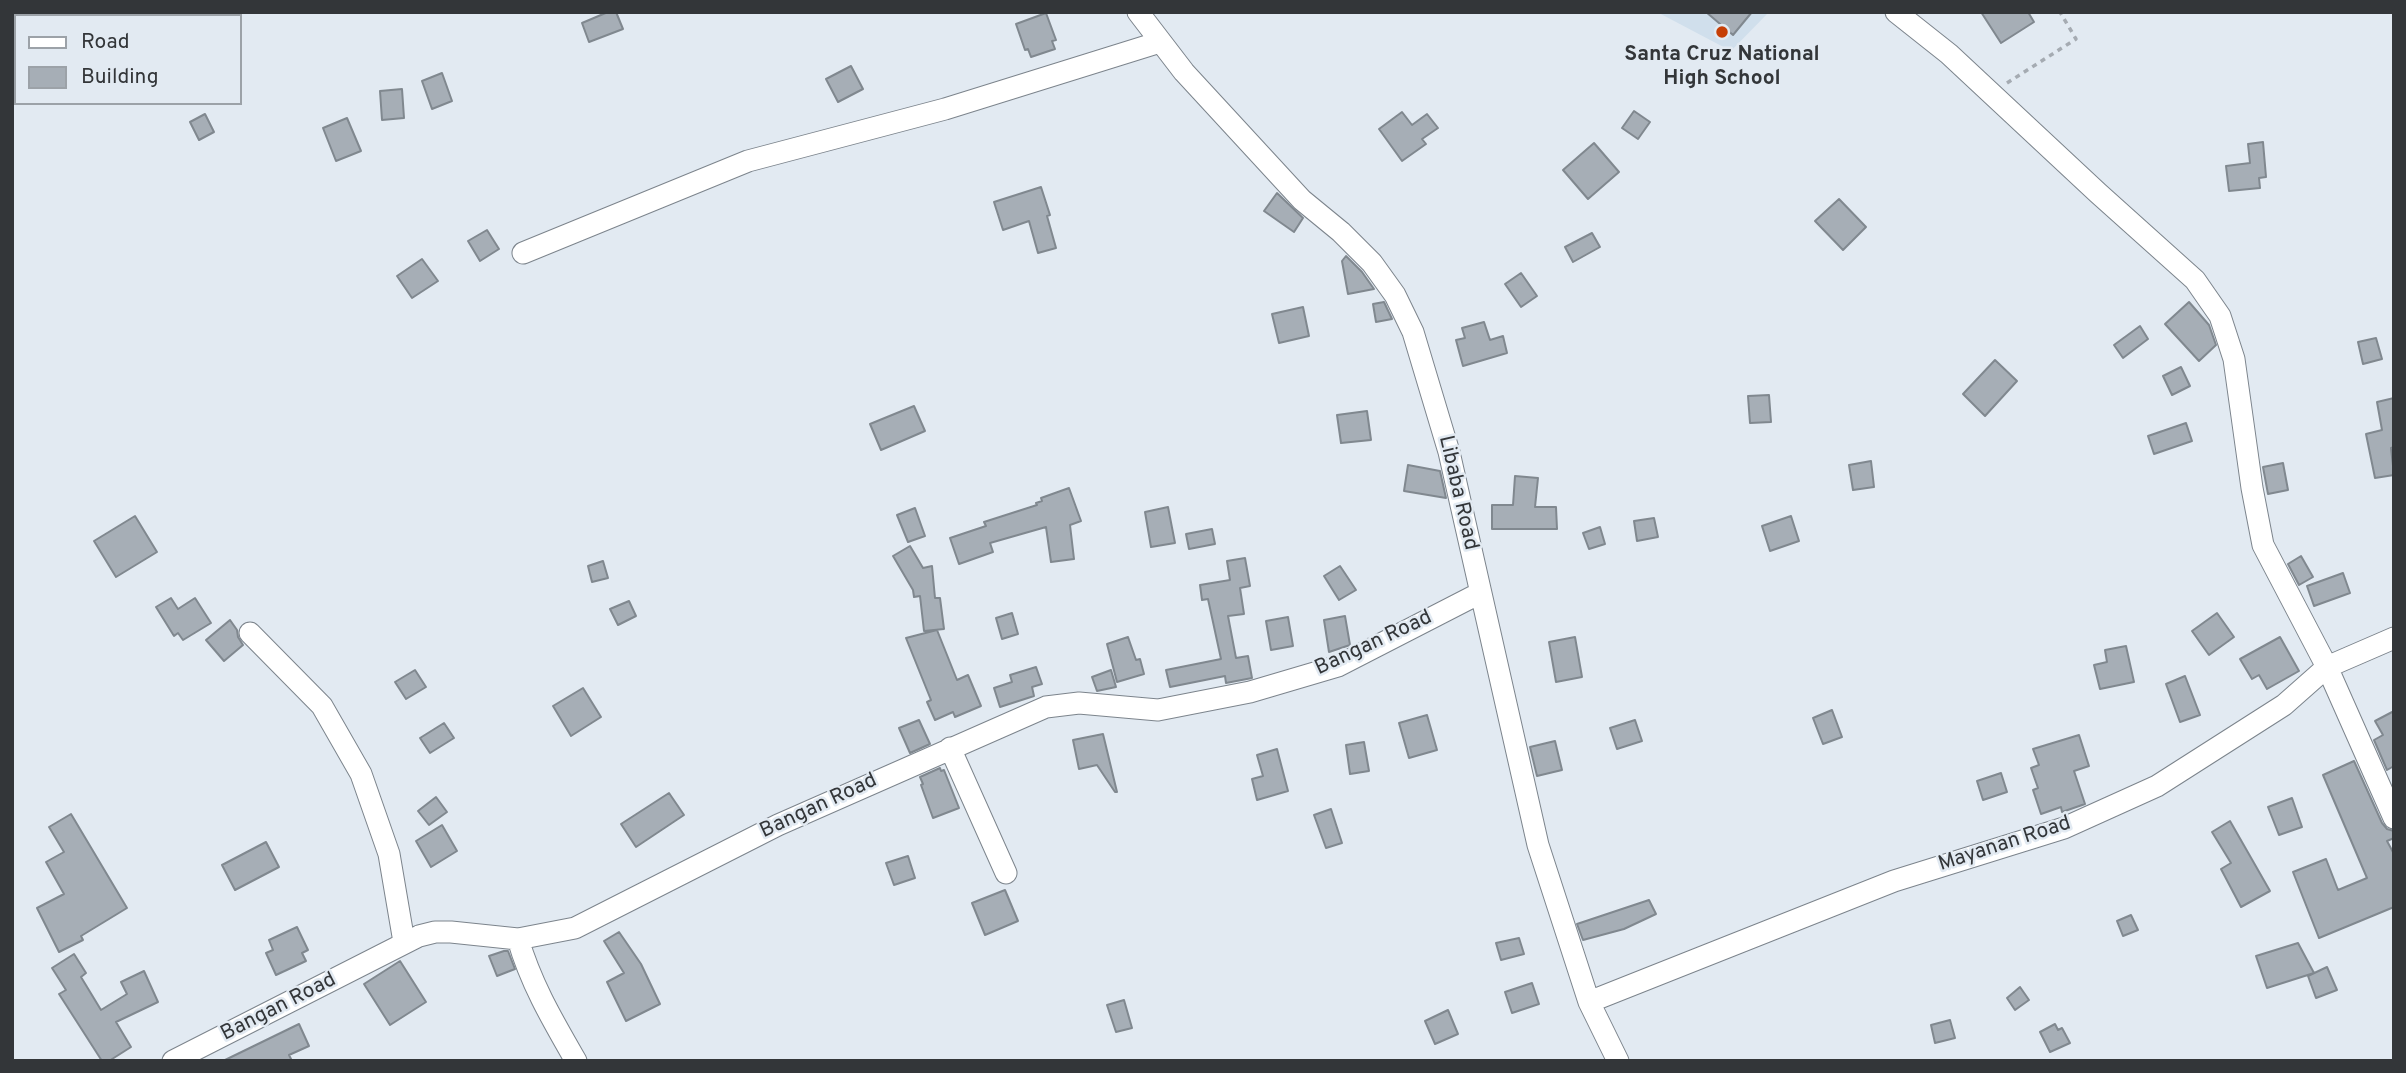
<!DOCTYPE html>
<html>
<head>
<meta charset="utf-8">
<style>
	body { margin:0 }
	#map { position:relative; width:2406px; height:1073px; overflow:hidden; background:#e2eaf2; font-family:Overpass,sans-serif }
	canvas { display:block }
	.frame { position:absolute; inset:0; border:14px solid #333639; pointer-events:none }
	.legend { position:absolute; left:14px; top:14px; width:228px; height:91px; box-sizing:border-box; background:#e2eaf2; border:2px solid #9ca2a8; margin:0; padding:9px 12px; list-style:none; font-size:21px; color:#333639 }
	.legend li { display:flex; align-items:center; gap:14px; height:35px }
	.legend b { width:35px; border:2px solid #9ca2a8 }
</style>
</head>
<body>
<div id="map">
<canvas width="2406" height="1073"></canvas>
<div class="frame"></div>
<ul class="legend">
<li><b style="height:9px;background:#fff"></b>Road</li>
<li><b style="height:19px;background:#a6aeb6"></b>Building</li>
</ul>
</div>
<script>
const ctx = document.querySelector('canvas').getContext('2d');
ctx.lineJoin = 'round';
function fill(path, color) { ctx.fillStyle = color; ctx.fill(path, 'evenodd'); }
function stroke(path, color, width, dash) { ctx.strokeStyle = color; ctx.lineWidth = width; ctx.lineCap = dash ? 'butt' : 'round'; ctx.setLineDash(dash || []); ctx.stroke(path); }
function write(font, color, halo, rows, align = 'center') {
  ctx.font = font + ' Overpass,sans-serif'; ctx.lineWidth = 5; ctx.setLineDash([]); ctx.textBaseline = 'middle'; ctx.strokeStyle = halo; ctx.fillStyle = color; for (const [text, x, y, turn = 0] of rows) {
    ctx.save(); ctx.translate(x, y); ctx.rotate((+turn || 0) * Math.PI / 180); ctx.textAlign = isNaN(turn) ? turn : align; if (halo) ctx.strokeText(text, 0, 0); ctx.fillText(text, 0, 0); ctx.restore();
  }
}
fill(new Path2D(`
	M1657 12H1769L1731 51Z`), '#d0dfec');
const building = new Path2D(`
	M608 12H616L623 29 589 42 582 23Z
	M1706 12H1752L1733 35Z
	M1981 12H2028L2034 22 2001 43Z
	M1046 13 1056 40 1052 41 1055 49 1031 57 1028 49 1025 50 1016 24Z
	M851 66 863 89 838 102 826 79Z
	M442 73 452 101 432 109 422 81Z
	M402 89 404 118 382 120 380 91Z
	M1634 111 1650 122 1638 139 1622 128Z
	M1402 112 1412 125 1427 114 1438 128 1422 139 1426 144 1402 161 1379 129Z
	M205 114 214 132 199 140 190 122Z
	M347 118 361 151 336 161 323 128Z
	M2263 142 2266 177 2259 178 2260 188 2229 191 2226 166 2250 163 2248 144Z
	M1594 143 1619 172 1588 199 1563 170Z
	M1041 187 1050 215 1047 216 1056 248 1038 253 1029 221 1003 230 994 202Z
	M1277 193 1303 218 1294 232 1264 211Z
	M1839 199 1866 227 1843 250 1815 221Z
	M487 230 499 249 480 261 468 241Z
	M1592 233 1600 247 1573 262 1565 247Z
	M1346 256 1362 272 1374 289 1348 294 1342 261Z
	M422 259 438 281 412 298 397 276Z
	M1521 273 1537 296 1521 307 1505 284Z
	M1384 302 1392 319 1376 322 1373 304Z
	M2189 302 2209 325 2216 345 2199 361 2165 324Z
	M1303 307 1309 336 1279 343 1272 314Z
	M1484 322 1490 340 1503 336 1507 353 1463 366 1456 340 1465 338 1462 328Z
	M2140 326 2148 339 2123 358 2114 345Z
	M2376 338 2382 359 2363 364 2358 342Z
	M1995 360 2017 381 1985 416 1963 394Z
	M2181 367 2190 386 2172 395 2163 376Z
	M1769 395 1771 422 1750 423 1748 396Z
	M2394 398V447L2391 448 2394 475 2375 478 2366 434 2382 430 2377 402Z
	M914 406 925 431 881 450 870 424Z
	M1367 411 1371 440 1341 443 1337 415Z
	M2186 423 2192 441 2154 454 2148 436Z
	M1871 461 1874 487 1853 490 1849 465Z
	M2283 463 2288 490 2268 494 2263 467Z
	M1408 465 1440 471 1446 498 1404 491Z
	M1515 476 1538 478 1535 507H1556L1557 529H1492V505H1513Z
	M1069 488 1081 521 1070 525 1074 559 1051 562 1046 527 990 543 993 552 959 564 950 538 986 526 984 522 1037 505 1036 503 1042 501 1041 498Z
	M1168 507 1175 543 1151 547 1145 512Z
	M915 508 925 536 908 542 897 515Z
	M135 516 157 552 116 577 94 541Z
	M1791 516 1799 541 1770 551 1762 526Z
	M1654 518 1658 537 1637 541 1634 521Z
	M1600 527 1605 544 1589 549 1583 533Z
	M1212 529 1215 544 1189 549 1186 534Z
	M910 546 923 568 932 566 935 598H940L944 629 924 631 920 596 914 597 913 590 893 556Z
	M2301 556 2313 577 2299 585 2288 564Z
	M1245 558 1250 586 1240 588 1244 614 1228 616 1236 658 1248 656 1252 678 1226 683 1225 676 1170 687 1166 670 1221 659 1208 599 1202 600 1200 585 1230 580 1227 561Z
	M603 561 608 578 592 582 588 566Z
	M1340 566 1356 590 1339 600 1324 576Z
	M2343 573 2350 593 2314 606 2307 586Z
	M171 598 178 609 195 598 211 623 183 640 178 633 174 636 156 607Z
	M629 601 636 616 618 625 610 609Z
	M1012 613 1018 634 1002 639 996 618Z
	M2217 613 2234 637 2209 655 2192 631Z
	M1345 616 1350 645 1329 652 1324 620Z
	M1288 617 1293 646 1271 650 1266 621Z
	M230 620 237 630 238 637 243 645 224 661 206 640Z
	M937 630 957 680 968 675 981 706 955 717 953 712 935 720 927 702 931 700 906 638Z
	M1128 637 1136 660 1140 659 1144 674 1117 682 1107 644Z
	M1575 637 1582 677 1556 682 1549 642Z
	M2280 637 2299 671 2267 689 2259 675 2252 679 2240 659Z
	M2126 646 2134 682 2100 689 2094 665 2107 662 2105 650Z
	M1036 667 1042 684 1032 687 1034 696 1000 707 994 688 1012 682 1010 675Z
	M415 670 426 687 406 699 395 682Z
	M1111 670 1116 687 1097 691 1092 677Z
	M2185 676 2200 715 2180 722 2166 684Z
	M583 688 601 717 571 736 553 706Z
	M1832 710 1842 737 1823 744 1813 718Z
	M2394 711V766L2387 770 2374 740 2383 735 2375 721Z
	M1427 715 1437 750 1409 758 1399 723Z
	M919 720 930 744 910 753 899 728Z
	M1635 720 1642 741 1617 749 1610 728Z
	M444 723 454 738 430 753 420 738Z
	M1103 734 1117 792H1115L1097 765 1079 769 1073 740Z
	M2079 735 2089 766 2074 771 2085 804 2062 812 2061 807 2041 814 2033 790 2038 788 2031 768 2039 765 2033 749Z
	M1555 741 1562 770 1537 776 1530 747Z
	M1364 742 1369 771 1350 774 1346 745Z
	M1277 749 1288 791 1257 800 1252 779 1263 776 1257 755Z
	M2354 761 2382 823 2387 829 2394 831V838L2387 841 2394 854V907L2319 938 2293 872 2326 859 2338 890 2367 878 2323 775Z
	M940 768 941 771 944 770 959 808 933 818 921 785 923 784 920 777Z
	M2001 773 2007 792 1983 800 1977 781Z
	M669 793 684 815 636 847 621 824Z
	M436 797 447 812 429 825 418 811Z
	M2292 798 2302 827 2279 835 2268 807Z
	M1331 809 1342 843 1326 848 1314 815Z
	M71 814 127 908 81 936 83 940 59 952 37 908 64 894 46 862 64 852 49 827Z
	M2230 821 2270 891 2241 907 2221 869 2231 863 2212 832Z
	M442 825 457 851 431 867 416 841Z
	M266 842 279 867 235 890 222 865Z
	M908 856 915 878 894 885 886 863Z
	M1005 890 1018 921 985 935 972 903Z
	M1649 900 1656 914 1624 929 1583 940 1577 924Z
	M2131 915 2138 930 2123 936 2117 921Z
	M297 927 308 950 302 953 306 961 276 975 266 953 273 950 269 940Z
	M619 932 641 964 660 1004 626 1021 607 982 624 973 604 941Z
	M1519 938 1524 954 1501 960 1496 943Z
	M2298 943 2314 973 2267 988 2256 956Z
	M504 951H508L515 969 497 976 489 956Z
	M74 954 86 973 81 977 101 1010 127 994 121 982 144 971 158 1002 116 1022 131 1047 109 1061H102L59 994 66 990 52 968Z
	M400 961 426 1002 390 1025 364 984Z
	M2327 967 2337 990 2316 998 2308 976Z
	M1532 983 1539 1004 1512 1013 1505 992Z
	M2020 987 2029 1000 2015 1010 2007 998Z
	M1124 1000 1132 1028 1116 1032 1107 1005Z
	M1448 1010 1458 1034 1435 1044 1425 1021Z
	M1950 1020 1955 1038 1935 1043 1931 1025Z
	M299 1024 309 1046 289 1055 292 1061H223Z
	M2055 1024 2058 1030 2062 1028 2070 1043 2050 1052 2040 1032Z`);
fill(building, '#a6aeb6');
stroke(building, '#80888f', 2);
const street = new Path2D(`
	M1138 12 1184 72 1302 200 1341 232 1372 263 1395 295 1413 332 1449 452 1538 845 1589 1002 1618 1061
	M1896 12 1949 54 2098 193 2195 280 2220 316 2234 359 2252 488 2263 545 2327 667 2394 818
	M523 253 748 161 945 109 1160 42
	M250 633 322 706 361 774 389 854 404 942
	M950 748 1006 873
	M518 939C531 984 553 1021 576 1061
	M1589 1002 1894 881 2064 828 2157 786 2284 705 2327 667 2394 638
	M173 1061 419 936 435 932H451L518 939 575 928 778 825 1046 707 1079 703 1158 710 1250 692 1338 666 1480 593`);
stroke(street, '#7c848c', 23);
stroke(new Path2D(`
	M2007 83 2076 39 2060 12`), '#a5abb2', 3.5, [5, 5]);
stroke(street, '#fff', 21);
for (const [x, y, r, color] of [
	[1722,32,7,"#c63f06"]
]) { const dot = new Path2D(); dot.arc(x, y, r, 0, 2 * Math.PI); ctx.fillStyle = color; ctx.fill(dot); stroke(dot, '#e2eaf2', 2.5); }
write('bold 21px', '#333639', '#e2eaf2', [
	["Santa Cruz National",1722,56],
	["High School",1722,80]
]);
write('21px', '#333639', '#e2eaf2', [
	["Libaba Road",1457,493,77],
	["Bangan Road",1374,644,-25],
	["Bangan Road",819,807,-25],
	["Mayanan Road",2005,845,-18],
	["Bangan Road",279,1008,-27]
]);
</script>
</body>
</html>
